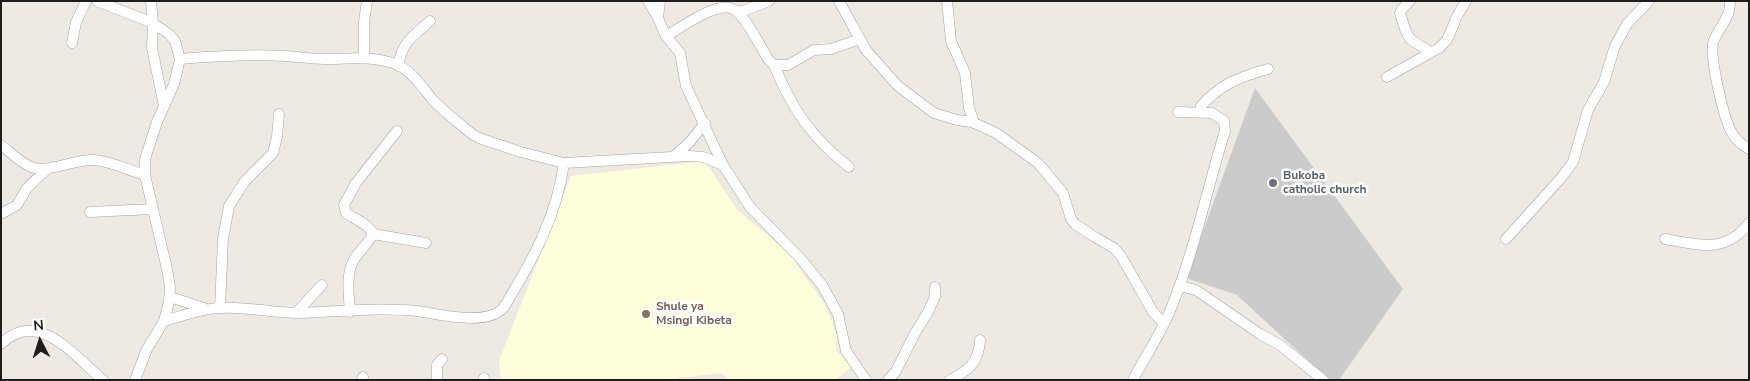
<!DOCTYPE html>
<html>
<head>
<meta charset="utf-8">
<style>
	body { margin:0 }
	#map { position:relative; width:1750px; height:381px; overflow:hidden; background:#eeeae3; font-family:"Nunito Sans",sans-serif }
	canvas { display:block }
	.frame { position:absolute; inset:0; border:2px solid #1d1d1d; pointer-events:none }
	.north { position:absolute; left:15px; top:316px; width:50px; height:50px; -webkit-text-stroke:4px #fff; paint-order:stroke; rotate:355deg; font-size:14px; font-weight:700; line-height:20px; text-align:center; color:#1d1d1d }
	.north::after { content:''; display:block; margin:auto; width:18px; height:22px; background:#1d1d1d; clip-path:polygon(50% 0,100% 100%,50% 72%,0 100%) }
</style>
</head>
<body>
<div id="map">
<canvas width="1750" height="381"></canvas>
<div class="frame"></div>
<div class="north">N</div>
</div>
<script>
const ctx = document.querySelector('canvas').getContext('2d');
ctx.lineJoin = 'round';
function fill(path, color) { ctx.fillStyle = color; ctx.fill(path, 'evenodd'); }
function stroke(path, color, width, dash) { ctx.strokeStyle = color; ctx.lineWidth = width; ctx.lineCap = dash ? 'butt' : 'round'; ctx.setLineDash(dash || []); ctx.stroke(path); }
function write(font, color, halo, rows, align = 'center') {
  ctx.font = font + ' "Nunito Sans",sans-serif'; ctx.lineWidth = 5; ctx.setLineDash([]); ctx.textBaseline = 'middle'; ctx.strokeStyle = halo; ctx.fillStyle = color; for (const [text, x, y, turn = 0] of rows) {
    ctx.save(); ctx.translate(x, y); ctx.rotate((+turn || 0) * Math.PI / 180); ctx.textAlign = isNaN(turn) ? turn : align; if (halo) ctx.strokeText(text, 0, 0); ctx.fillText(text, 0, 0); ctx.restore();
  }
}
fill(new Path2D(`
	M705 161 737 210 789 253 826 307 837 336 836 350 851 367 835 380H730L721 373 660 380H501L499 361 571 176Z`), '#fffedb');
fill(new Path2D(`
	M1255 88 1403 289 1339 380H1329L1237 295 1186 278Z`), '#cbcbcb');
const minor = new Path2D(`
	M97 1 153 23 169 34 175 41 180 59 174 84 157 122 145 159V175L167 269 170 287 169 302 164 321 147 349 135 380
	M151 1 153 23 152 48 164 106
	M648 1 658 18
	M660 1 658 18 660 23 666 36 680 53 686 86 723 165 750 207 800 258 822 285 838 314 846 351 866 380
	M839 1 866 50 898 86 934 113 957 120 972 122 996 133 1038 163 1063 193 1071 219 1075 224 1093 236 1114 248 1121 256 1153 312 1164 324
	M947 1 951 41 965 73 969 108 974 123
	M1410 1 1402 9 1400 13 1405 29 1410 39 1430 52
	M1730 1C1731 17 1720 26 1714 40 1708 53 1724 120 1732 133 1736 140 1742 145 1749 149
	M736 11 746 10 769 1
	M666 36C681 28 716 1 733 9 746 16 760 46 768 59L774 65H788L814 50 831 49 860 39
	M72 43 76 22 86 1
	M364 58V22L367 1
	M180 59C215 56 251 54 287 56 299 57 312 59 325 59 350 59 376 55 400 66 413 73 423 88 432 99 444 112 459 123 472 134L479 138 521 152 564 163 689 156 703 157 723 165
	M774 65C792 109 811 137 849 167
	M398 66C402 42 413 36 430 21
	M1387 77 1439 48 1447 40 1454 24 1456 18 1466 1
	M1201 112V106C1221 84 1239 77 1268 69
	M1 145C10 152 19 161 29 166 45 175 74 159 93 160 111 161 128 170 145 175
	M674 156 689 143 705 123
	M90 212 153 209
	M1 214 17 205 27 188 47 169
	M373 234 426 243
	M1506 239 1562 177 1573 162 1588 110 1604 82 1615 46 1627 24 1649 1
	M1665 239C1698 245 1726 254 1749 223
	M1178 289 1184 287 1196 290 1260 334 1280 345 1323 380
	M170 297 204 308
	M220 308 223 239 229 206 245 181 273 153 277 137 279 114
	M350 312C349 295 345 273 355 258 361 249 370 242 373 233 368 224 355 219 346 213L344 205 356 183 397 131
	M296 313 322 285
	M164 321C182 316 200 309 219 308 246 306 272 313 299 313 337 312 378 307 417 311 439 314 488 327 504 307 532 261 557 217 564 163
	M1 344C38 307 75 357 103 380
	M362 380 363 377
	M437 380V365L442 359
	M484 380V378
	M888 380 896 371 914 335 928 312 935 297V287
	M950 380C969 370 979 362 980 340
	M1133 380C1146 355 1162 332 1172 306 1195 249 1207 189 1225 131L1224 121 1212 113 1178 112`);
stroke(minor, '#a4a4a4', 11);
stroke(minor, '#fff', 10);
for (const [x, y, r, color] of [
	[1273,183,5,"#6b7280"],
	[646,314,5,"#8d6e63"]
]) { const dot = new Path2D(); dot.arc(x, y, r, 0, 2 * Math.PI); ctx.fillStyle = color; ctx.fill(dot); stroke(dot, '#fff', 2); }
write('bold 12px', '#5b616d', '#fff', [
	["Bukoba",1283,176],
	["catholic church",1283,190]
], 'left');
write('bold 12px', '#785e54', '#fff', [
	["Shule ya",656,307],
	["Msingi Kibeta",656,321]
], 'left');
</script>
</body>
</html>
